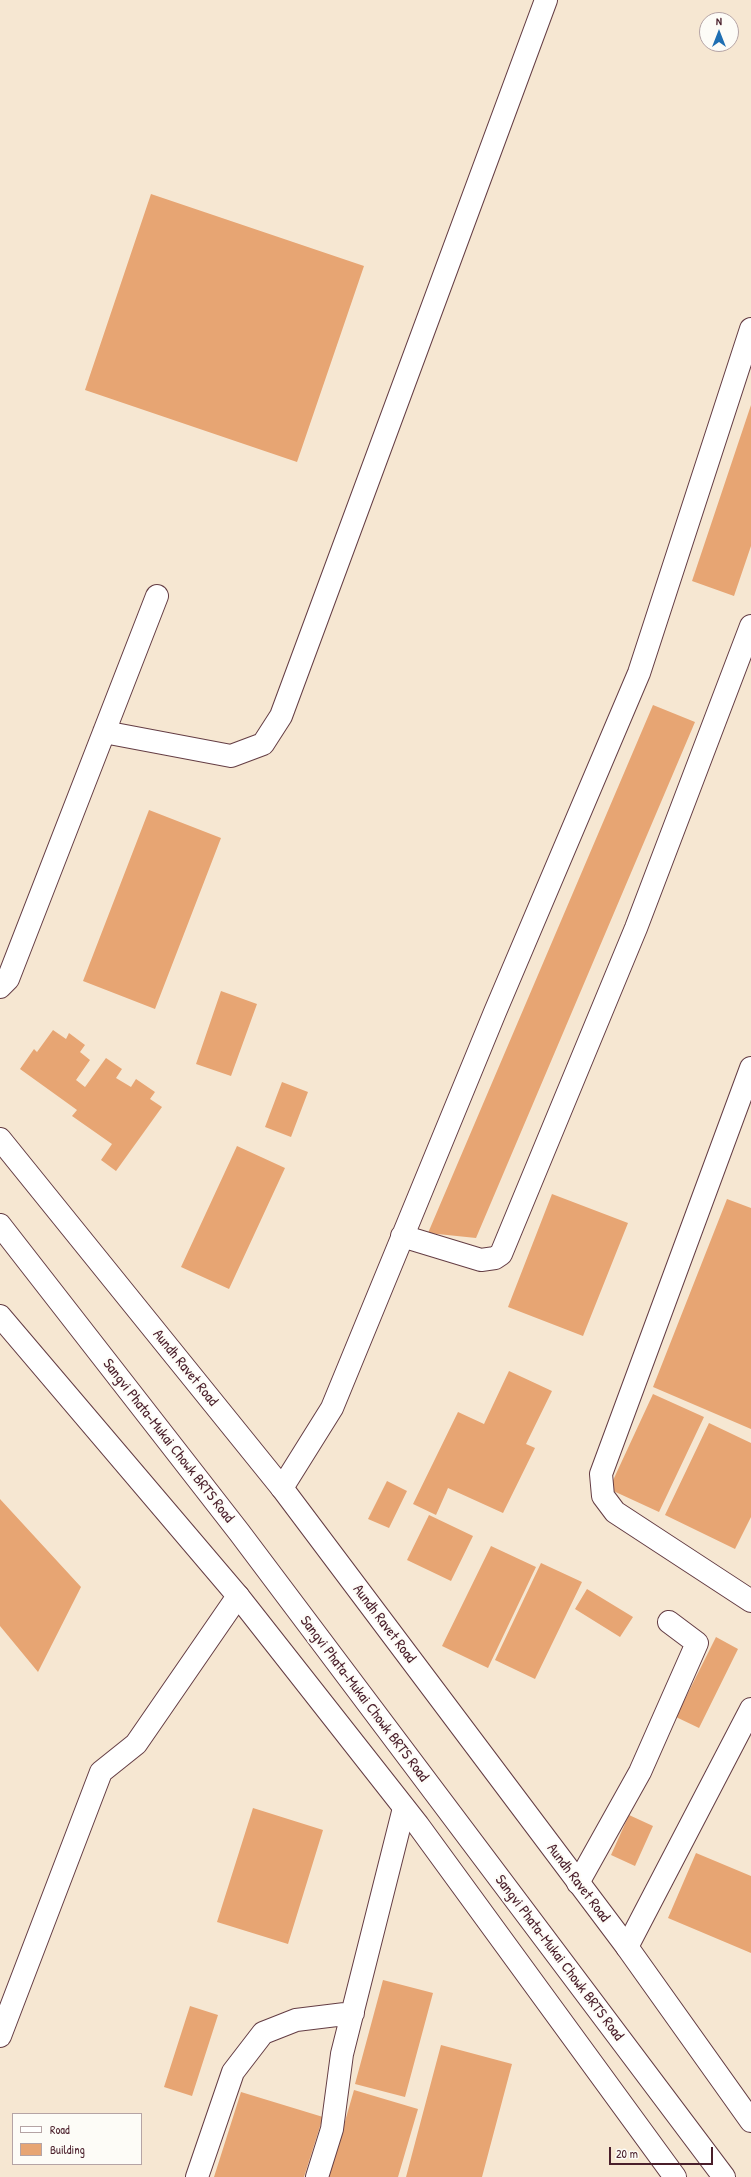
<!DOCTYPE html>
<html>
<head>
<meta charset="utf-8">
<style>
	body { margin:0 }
	#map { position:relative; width:751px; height:2177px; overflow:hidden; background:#f6e7d2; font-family:"Patrick Hand",sans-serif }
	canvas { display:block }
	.legend { position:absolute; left:12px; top:2113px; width:130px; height:52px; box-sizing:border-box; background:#fdfcf7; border:1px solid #b5a4a5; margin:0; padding:5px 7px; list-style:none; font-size:12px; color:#4a1f2b }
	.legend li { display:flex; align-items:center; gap:8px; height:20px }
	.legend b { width:20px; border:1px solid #b5a4a5 }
	.north { position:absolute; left:699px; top:12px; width:40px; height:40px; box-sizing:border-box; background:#fdfcf7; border:1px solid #b5a4a5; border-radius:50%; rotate:0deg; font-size:11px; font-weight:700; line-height:16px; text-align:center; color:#4a1f2b }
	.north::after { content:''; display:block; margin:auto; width:14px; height:18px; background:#1f6fb2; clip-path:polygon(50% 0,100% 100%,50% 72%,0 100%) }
	.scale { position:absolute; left:609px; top:2147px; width:104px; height:18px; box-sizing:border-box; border:2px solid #4a1f2b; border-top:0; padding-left:5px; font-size:12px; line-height:14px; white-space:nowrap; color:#4a1f2b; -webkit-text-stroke:3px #fdfcf7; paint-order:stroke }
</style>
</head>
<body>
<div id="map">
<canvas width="751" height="2177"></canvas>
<ul class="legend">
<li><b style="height:5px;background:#fff"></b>Road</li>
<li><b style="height:11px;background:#e7a573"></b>Building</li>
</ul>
<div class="north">N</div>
<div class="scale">20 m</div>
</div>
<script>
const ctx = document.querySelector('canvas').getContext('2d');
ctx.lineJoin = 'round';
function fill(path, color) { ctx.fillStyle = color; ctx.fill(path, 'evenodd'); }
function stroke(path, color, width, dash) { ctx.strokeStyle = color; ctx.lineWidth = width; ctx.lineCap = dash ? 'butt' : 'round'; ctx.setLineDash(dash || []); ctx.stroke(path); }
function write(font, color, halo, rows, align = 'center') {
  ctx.font = font + ' "Patrick Hand",sans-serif'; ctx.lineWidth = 4; ctx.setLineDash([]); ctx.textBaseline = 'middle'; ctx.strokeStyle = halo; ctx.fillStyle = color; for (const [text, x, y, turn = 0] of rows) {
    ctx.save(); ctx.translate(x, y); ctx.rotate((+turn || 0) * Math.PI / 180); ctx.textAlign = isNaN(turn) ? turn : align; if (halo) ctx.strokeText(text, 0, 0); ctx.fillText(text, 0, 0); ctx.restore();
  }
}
fill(new Path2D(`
	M151 194 364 266 297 462 85 390Z
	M751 405V546L734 596 692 581Z
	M653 705 695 722 476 1238 428 1233Z
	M149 810 221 838 155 1009 83 981Z
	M221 991 257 1004 231 1076 196 1064Z
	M53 1030 66 1039 69 1033 85 1045 80 1052 90 1060 76 1080 85 1087 106 1058 122 1069 116 1078 131 1087 136 1079 155 1092 150 1099 162 1107 116 1171 101 1160 112 1144 72 1116 77 1110 20 1069 34 1049 37 1052Z
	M282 1082 308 1092 291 1137 265 1127Z
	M237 1146 285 1168 229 1289 181 1267Z
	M552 1194 628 1223 583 1336 508 1307Z
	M727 1199 751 1208V1429L653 1387Z
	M509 1371 552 1391 526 1444 535 1448 503 1513 448 1488 436 1515 413 1504 458 1412 484 1424Z
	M653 1394 704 1417 659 1512 609 1489Z
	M709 1423 751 1443V1517L735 1549 665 1515Z
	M387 1481 407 1491 389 1528 368 1519Z
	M0 1499 81 1587 38 1672 0 1626Z
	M429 1515 473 1536 451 1581 407 1560Z
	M491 1546 536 1567 488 1668 442 1646Z
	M541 1563 582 1582 535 1679 495 1660Z
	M587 1589 633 1617 620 1637 575 1609Z
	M716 1637 738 1649 699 1728 676 1717Z
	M253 1808 323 1830 288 1944 217 1922Z
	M629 1815 653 1826 635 1866 611 1855Z
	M696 1853 751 1876V1953L668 1918Z
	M383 1980 433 1993 405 2097 355 2084Z
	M190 2006 218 2015 192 2096 164 2087Z
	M441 2045 512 2064 482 2177H406Z
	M354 2090 418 2109 398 2177H329Z
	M241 2092 323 2117 304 2177H214Z`), '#e7a573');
const minor = new Path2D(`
	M104 732 231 756 263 744 281 716 546 0
	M0 987 8 979 157 596
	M751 1068 601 1474 603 1496 615 1512 751 1601
	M0 1225 239 1532 724 2177
	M402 1236 481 1260 495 1258 501 1254 636 928 751 626
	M282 1488 332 1408 495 1012 639 673 751 329
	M578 1883 640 1772 697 1643 669 1622
	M627 1947 751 1709
	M0 2036 101 1772 136 1744 238 1596
	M197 2177 233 2072 263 2033 296 2020 353 2013
	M317 2177 332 2129 342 2054 404 1808`);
const major = new Path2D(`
	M0 1139 282 1488 627 1947 751 2121
	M0 1316 238 1596 418 1825 675 2177`);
stroke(minor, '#643d44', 24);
stroke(major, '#643d44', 24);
stroke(minor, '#fff', 22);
stroke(major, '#fff', 22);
write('15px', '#4a1f2b', '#fdfcf7', [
	["Aundh Ravet Road",185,1368,51],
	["Sangvi Phata-Mukai Chowk BRTS Road",168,1441,52],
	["Aundh Ravet Road",384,1624,53],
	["Sangvi Phata-Mukai Chowk BRTS Road",364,1699,53],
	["Aundh Ravet Road",578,1883,53],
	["Sangvi Phata-Mukai Chowk BRTS Road",559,1958,53]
]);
</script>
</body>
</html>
